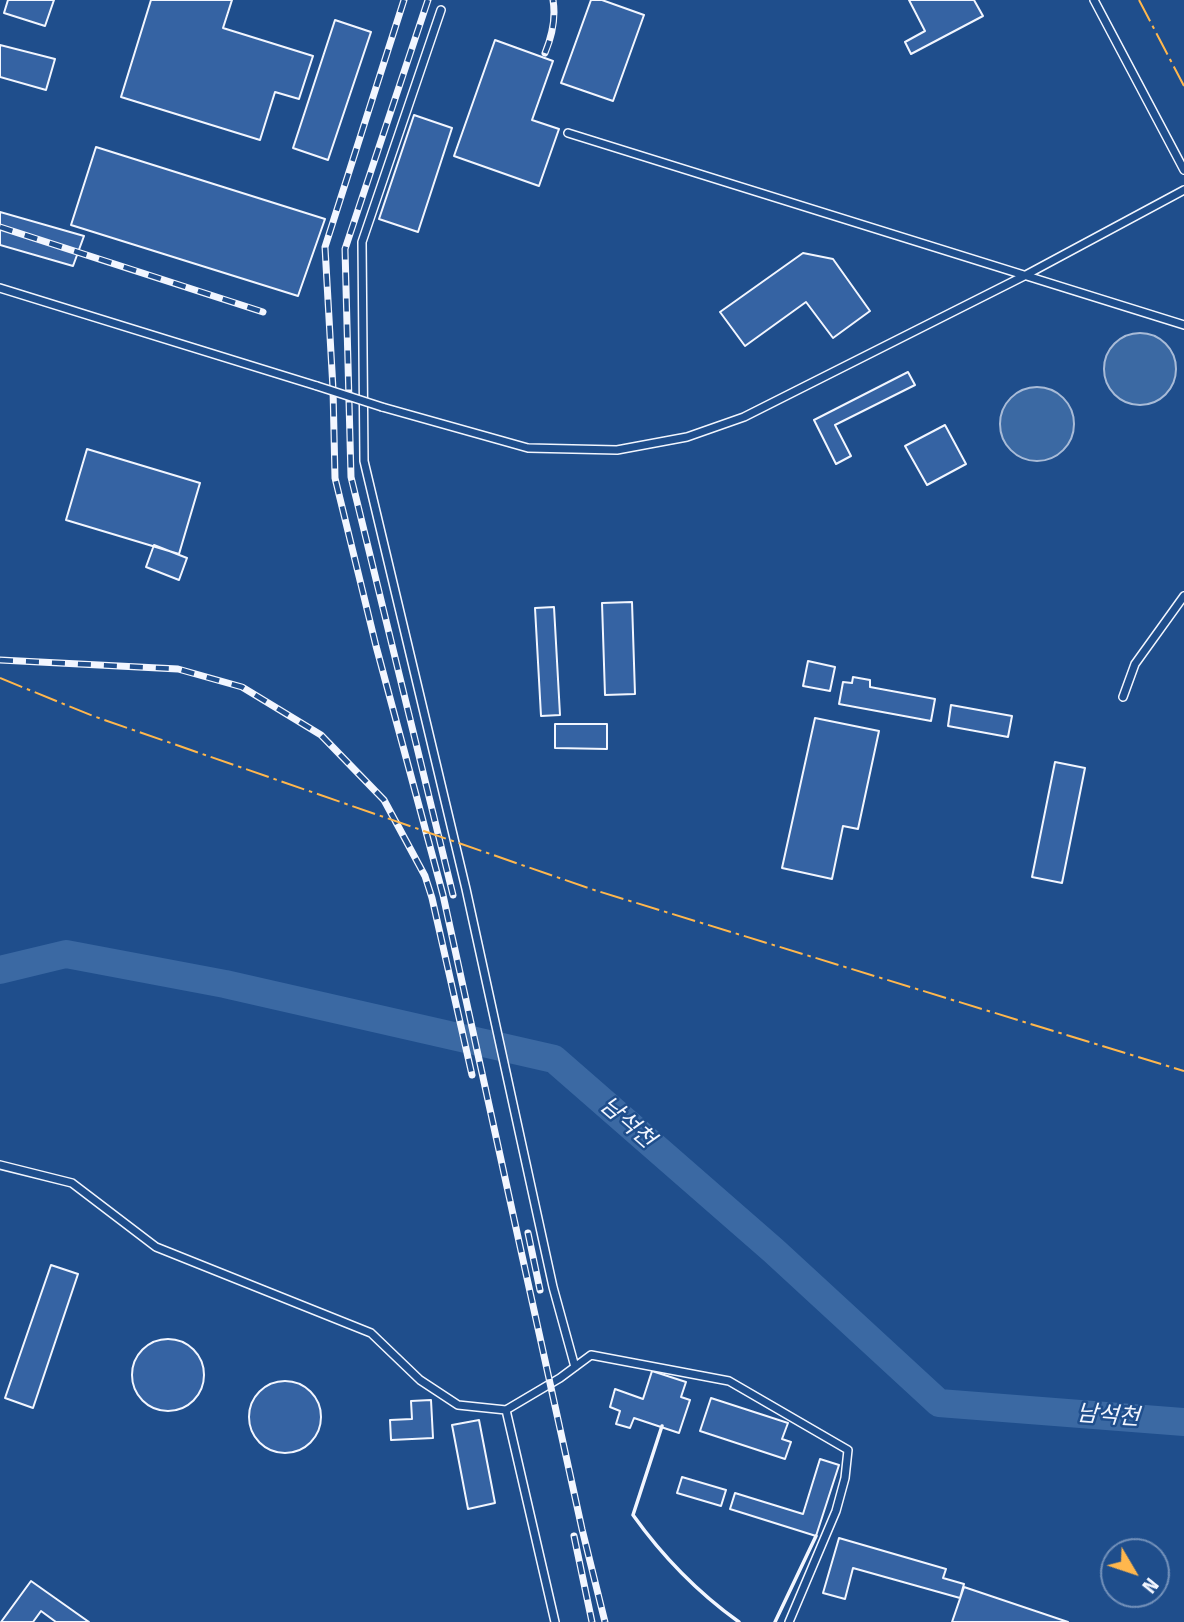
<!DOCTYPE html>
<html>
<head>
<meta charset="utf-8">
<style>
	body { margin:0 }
	#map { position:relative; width:1184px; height:1622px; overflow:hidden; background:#1f4e8c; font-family:"Fira Sans",sans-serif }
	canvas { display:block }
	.north { position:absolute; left:1100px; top:1538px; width:70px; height:70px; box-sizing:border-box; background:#1f4e8c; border:2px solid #7391ba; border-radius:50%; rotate:129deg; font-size:19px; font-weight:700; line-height:28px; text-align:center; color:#f2f6ff }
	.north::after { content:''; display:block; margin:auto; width:24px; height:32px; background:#ffb74d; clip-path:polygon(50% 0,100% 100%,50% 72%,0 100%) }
</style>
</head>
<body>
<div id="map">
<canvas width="1184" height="1622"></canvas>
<div class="north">N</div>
</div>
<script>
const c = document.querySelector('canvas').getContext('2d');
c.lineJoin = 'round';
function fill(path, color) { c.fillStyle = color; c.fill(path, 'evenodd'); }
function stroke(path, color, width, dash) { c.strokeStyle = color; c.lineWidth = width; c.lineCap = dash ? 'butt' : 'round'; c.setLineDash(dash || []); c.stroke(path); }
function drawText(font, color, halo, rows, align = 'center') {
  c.font = font + ' "Fira Sans","Noto Sans KR",sans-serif'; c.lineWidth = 5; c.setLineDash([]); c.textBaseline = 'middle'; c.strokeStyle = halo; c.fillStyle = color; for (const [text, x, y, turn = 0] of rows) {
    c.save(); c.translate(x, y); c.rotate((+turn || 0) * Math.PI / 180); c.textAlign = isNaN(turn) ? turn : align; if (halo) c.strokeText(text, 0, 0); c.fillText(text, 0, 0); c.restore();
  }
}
const water = new Path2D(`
	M1104 369a36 36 0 1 1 72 0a36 36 0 1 1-72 0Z
	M1000 424a37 37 0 1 1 74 0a37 37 0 1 1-74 0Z`);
fill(water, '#3b69a3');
stroke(water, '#a8bbd7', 2);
stroke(new Path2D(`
	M0 970 66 954 225 984 554 1059 774 1251 939 1403 1184 1422`), '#3b69a3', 28);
const building = new Path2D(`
	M8 0H54L45 26 4 13Z
	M151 0H232L223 28 313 56 299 99 275 92 260 140 121 97Z
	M591 0H602L644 15 613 101 561 83Z
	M909 0H974L983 16 911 54 905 42 925 31Z
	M335 20 371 32 328 160 293 148Z
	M495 40 553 61 532 120 559 129 539 186 454 156Z
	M0 45 55 59 46 90 0 77Z
	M414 115 452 128 418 232 379 219Z
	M96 147 325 219 298 296 71 225Z
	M0 212 84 236 73 266 0 245Z
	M803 253 833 259 870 311 833 338 806 302 745 346 720 312Z
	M908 372 915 385 835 425 851 456 836 464 814 420Z
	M945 425 966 464 927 485 905 446Z
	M87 449 200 483 179 554 66 520Z
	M154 545 187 558 179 580 146 567Z
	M632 602 635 694 605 695 602 603Z
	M554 607 560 715 541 716 535 608Z
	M808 661 835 667 830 691 803 686Z
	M853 677 870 680V687L935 699 931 721 839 704 843 682 852 683Z
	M951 705 1012 716 1008 737 948 726Z
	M815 718 879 731 858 829 843 826 832 879 782 868Z
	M555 724H607V749L555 748Z
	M1055 762 1085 768 1062 883 1032 877Z
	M51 1265 78 1274 33 1408 5 1398Z
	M132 1375a36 36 0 1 1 72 0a36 36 0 1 1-72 0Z
	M652 1371 686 1382 681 1397 690 1400 679 1433 634 1418 630 1428 616 1424 620 1411 610 1407 615 1389 643 1399Z
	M249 1417a36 36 0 1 1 72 0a36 36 0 1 1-72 0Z
	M711 1398 788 1423 782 1439 791 1442 785 1459 700 1431Z
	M431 1400 433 1438 391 1440 390 1420 412 1419 411 1401Z
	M479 1420 495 1503 468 1509 452 1425Z
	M820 1459 839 1465 816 1536 730 1509 735 1493 803 1514Z
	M682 1477 726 1490 721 1506 677 1493Z
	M839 1538 946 1569 943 1578 964 1584 960 1598 853 1568 845 1599 823 1593Z
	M31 1581 89 1622H56L41 1611 33 1622H1Z
	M964 1587 1068 1622H952Z`);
fill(building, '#3563a3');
stroke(building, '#f2f6ff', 2);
const lane = new Path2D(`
	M1094 0 1184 170
	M441 10 362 242 364 461 466 889 553 1287 575 1367
	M568 133 1184 325
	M0 288 317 386
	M382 407 528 448 617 450 687 437 744 417 1024 276 1184 190
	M1123 697 1135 664 1184 596
	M0 1165 72 1183 156 1247 371 1333 420 1380 458 1405 506 1410 560 1378 591 1355 729 1381 848 1450 845 1478 836 1511 789 1622
	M506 1410 555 1622`);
stroke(lane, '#f2f6ff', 10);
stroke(lane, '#1f4e8c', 7);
const rail = new Path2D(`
	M404 0 325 247 333 389 335 478 376 646 443 895 582 1529 605 1622
	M428 0 345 249 351 477 453 895
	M545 53C552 36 556 18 553 0
	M0 227 263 312
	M0 660 178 669 242 687 321 735 384 800 425 876 432 898 472 1075
	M528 1233 540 1290
	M574 1536 592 1622`);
stroke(rail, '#f2f6ff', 7);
stroke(rail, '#1f4e8c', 4.5, [13]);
const laneBridge = new Path2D(`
	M317 386 382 407`);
stroke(laneBridge, '#f2f6ff', 10, []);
stroke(laneBridge, '#1f4e8c', 7);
stroke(new Path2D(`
	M662 1426 633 1515C663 1557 697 1592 739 1622
	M775 1622 816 1536`), '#f2f6ff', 3.5);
stroke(new Path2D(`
	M1139 0 1184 86
	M0 678 93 716 591 889 1184 1071`), '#ffb74d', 2, [24, 5, 3.5, 5]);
drawText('italic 23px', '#f2f6ff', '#1f4e8c', [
	["남석천",627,1123,41],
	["남석천",1108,1416,4]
]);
</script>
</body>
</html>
